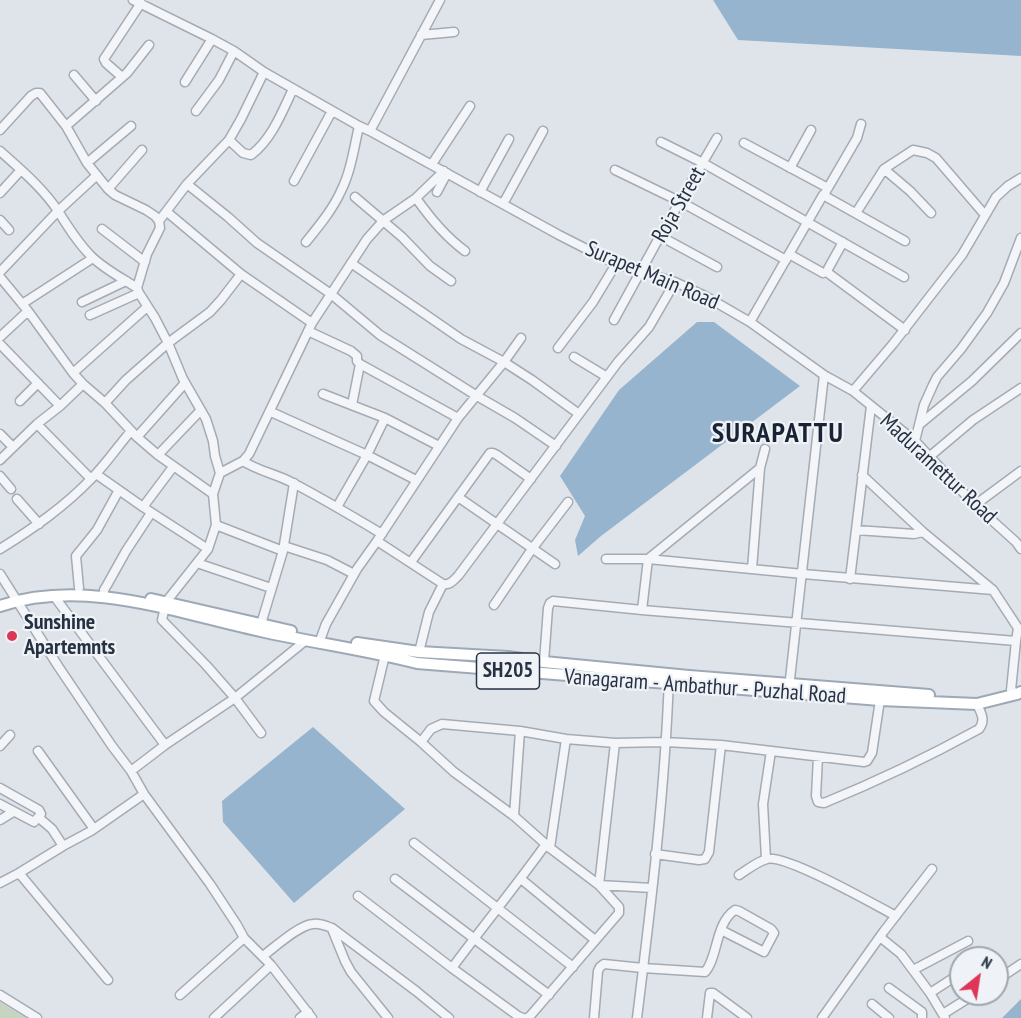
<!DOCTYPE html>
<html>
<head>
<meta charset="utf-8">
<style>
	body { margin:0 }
	#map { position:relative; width:1021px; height:1018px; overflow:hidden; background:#dfe4ea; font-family:"PT Sans Narrow",sans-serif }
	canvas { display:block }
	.north { position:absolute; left:949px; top:946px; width:60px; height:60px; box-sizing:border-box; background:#eff3f7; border:2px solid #9fa6af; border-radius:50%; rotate:30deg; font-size:16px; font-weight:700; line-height:24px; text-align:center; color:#263243 }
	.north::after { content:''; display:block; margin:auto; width:21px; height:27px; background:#dd3656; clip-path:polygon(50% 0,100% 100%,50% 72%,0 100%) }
</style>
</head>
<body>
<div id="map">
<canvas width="1021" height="1018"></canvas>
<div class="north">N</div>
</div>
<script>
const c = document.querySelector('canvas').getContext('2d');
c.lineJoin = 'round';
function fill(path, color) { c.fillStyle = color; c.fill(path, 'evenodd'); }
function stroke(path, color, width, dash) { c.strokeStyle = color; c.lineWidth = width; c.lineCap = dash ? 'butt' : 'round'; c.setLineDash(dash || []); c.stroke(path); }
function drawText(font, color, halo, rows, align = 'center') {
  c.font = font + ' "PT Sans Narrow",sans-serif'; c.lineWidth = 4.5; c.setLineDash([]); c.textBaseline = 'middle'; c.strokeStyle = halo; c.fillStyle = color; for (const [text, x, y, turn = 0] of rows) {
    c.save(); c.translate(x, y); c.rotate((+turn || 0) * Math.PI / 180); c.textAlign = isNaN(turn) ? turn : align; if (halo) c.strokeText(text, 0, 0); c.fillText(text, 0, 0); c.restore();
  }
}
fill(new Path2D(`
	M0 1002 26 1018H0Z`), '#c6d5c0');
fill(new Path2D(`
	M713 0H1021V56L738 40Z
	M697 322H714L800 386 601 536 578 556 575 540 585 516 560 476 619 390Z
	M313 727 405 809 294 903 223 822 222 801Z
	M1021 999V1018H1002Z`), '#96b4ce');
const minor = new Path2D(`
	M133 0 212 39 234 51 264 72 359 126 370 131 440 0
	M421 35 454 32
	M74 75 96 101
	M122 77 106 63 104 59 141 3
	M185 82 212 39
	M196 111 219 80 234 51
	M66 126 127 73 149 45
	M0 130 31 96 36 93H40L66 126 87 163 108 189 115 195 146 210 155 216 159 221 160 228 147 254 137 288 139 293 155 318 168 343 183 379 206 419 213 441 215 456 220 473 213 494 216 525 208 549 166 602 162 620 206 665 235 698 261 733
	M370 131 559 235 616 264 675 282 705 296 750 322 824 375 853 391 915 441 975 505 1016 542 1021 549
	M229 140 243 153 251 155C272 139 282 112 293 89
	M661 142 703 163 904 277
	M744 143 828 188
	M0 151C20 169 43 188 58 211 68 227 78 243 91 256 104 269 122 278 137 288
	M87 163 131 126
	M432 164 470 106
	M790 168 811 130
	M884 169 910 191 931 213
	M615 170 681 202 786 260
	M294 181 332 111
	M187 184 228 217 257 243 331 294 380 335 477 396 515 418 556 446
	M108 189 142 150
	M437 192 447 173
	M480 192 509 139
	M0 193 21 170
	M825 193 857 138 861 124
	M355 197 402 237 430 266 451 281
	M416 198C430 218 446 237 465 251
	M503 204 543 131
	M167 212 241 274 312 323
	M856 213 884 169 913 150 927 153 936 158 985 215
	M0 220 9 230
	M159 221 187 184 229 140 241 119 264 72
	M102 229 145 262
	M660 236 717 267
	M306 242C319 226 333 209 341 191 351 171 354 148 359 126
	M843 242 828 269V273L905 330
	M789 254 823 273
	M351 263 461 339 504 362 532 380 579 414
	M0 272 58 211 96 176
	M0 277 28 311 73 373 83 384 105 403 137 437 158 455 213 494
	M82 302 126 281
	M22 304 93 258
	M90 315 139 293
	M614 320 660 236 717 138
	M750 322 823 195 905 241
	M308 331 351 351 357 356V361L360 364 352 405
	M0 337 28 311
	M0 344 60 406
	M558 348 593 302 616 264
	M574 357 607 377
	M360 364 458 418
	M73 373 147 307
	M853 391 893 344 962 255 996 197 1008 186 1021 178
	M323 394 385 418 439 446
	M20 401 38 383
	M105 403 126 380 168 343 210 312 221 300 241 274
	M271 412 367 455 416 480
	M37 424 91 479
	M920 424 972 381 1021 333
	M0 434 13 447
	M137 437 185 383
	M915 441 924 405 933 385 937 377 961 349 987 313 1004 283 1021 238
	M158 455 200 411
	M929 457 973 420 1021 388
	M0 460 37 424 60 406 83 384
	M243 461C258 471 276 474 291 482 322 498 352 516 382 534
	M220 473 243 461 249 454 312 323 367 239 384 220 416 198 444 171
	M96 474 143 507 208 549
	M862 475 923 532
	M0 476 11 489
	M458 497 555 564
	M17 499 39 524
	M975 505 1021 471
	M143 507 173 467
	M337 507 367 455 385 418
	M216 525 283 551
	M856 530 871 406
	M377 541 443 584C450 585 453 581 458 576L618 362 649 327 675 282
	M284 546 327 560 354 574
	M0 549C34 528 64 507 92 478 106 464 118 446 131 431
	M606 559H648L803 574 993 590 923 532 914 534 856 530 850 579
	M411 562 490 453H493L497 455 531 479
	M197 563 271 588
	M752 569 760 468 765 449
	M0 574 58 666 112 746 131 771 144 794 210 884 237 925 244 938 271 965 312 1018
	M79 588 76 556 97 530 119 490
	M54 596 165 745
	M104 597V590L107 585 126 551 151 513
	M494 605 532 549 568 502
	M642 610 648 559 760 468
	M261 624 283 551 294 483
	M1016 641 1011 690 1017 694
	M319 643 326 624 357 569 377 541 458 418 504 362 521 338
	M419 652 429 612 443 584
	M385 655 374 701 384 712 421 742 454 772 514 816 550 848 599 885 652 888
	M544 662 548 608 550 603 553 601 642 610 1016 641 1018 628 993 590
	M789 688 824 375
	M520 731 566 739 615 743
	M421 742 431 729 442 724 520 731 514 816
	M0 746 10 735
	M38 751 94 829
	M818 757 816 796 818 802 824 803C878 781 928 757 979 729 986 720 981 713 977 704
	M131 771 165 745 235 698 305 641
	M0 788 39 810 41 814 34 822 0 804
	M38 817 52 829 63 846
	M0 820 13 812
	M414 843 573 967
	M550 848 566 739
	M655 854 699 860 705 859 709 852 721 745
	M766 859 763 804 771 751
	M19 873 108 980
	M739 875C747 870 758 861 767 859 786 854 875 905 896 916
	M395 879 549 995
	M521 879 595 940
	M0 883 19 873 63 846 91 831 144 794
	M358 896 452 968 518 1016 523 1018
	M332 929 345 961 351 972 388 1018
	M880 937 901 954 930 993 945 1018
	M263 956C275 947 299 925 313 924 320 923 326 926 332 928L416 991 449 1018
	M452 968C483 926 516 886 546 844
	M913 970 968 941
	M997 980 1021 964
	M889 988 922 1012V1018
	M930 993 961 973
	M0 995 37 1018
	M180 995 244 938
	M872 1004 889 1018
	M943 1014 975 994
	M214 1018 271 965
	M300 1018 308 1012
	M527 1018 530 1016 619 913V907L599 885 615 743 665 742 721 745 864 762 867 761 872 753 880 700
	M594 1018 598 971 600 967 604 964 643 968 705 972C718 958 715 923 735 910L739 911 771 929 774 933 764 952 721 930
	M637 1018C651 905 665 791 669 677
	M707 1018 710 993H713L747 1018
	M822 1018 884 931 932 869`);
const major = new Path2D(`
	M151 599 291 631
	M0 606C87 577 179 614 265 632 315 643 367 650 417 663L880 700 977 704 1017 694 1021 692
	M357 643 419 652 508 657 544 662 689 676 929 695`);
stroke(minor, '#a4abb5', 11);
stroke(major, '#9da9b7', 14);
stroke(minor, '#f3f5f8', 8);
stroke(major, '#fff', 10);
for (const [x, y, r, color] of [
	[12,636,6,"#dd3656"]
]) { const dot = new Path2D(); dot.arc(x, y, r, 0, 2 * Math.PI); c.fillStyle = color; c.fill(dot); stroke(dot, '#eff3f7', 2); }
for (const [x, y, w] of [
	[508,671,63]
]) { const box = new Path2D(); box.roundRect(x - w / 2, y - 18, w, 36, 4.5); c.fillStyle = '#eff3f7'; c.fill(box); stroke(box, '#263243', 1.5); }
drawText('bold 21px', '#263243', null, [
	["SH205",508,671]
]);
drawText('22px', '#263243', '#eff3f7', [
	["Roja Street",679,205,-60],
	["Surapet Main Road",652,276,23],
	["Maduramettur Road",938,469,43],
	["Vanagaram - Ambathur - Puzhal Road",705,687,4]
]);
drawText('bold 22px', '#263243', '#eff3f7', [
	["Sunshine",24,623],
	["Apartemnts",24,648]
], 'left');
c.letterSpacing = '1.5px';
drawText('bold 28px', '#192334', '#eff3f7', [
	["SURAPATTU",778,434]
]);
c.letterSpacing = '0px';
</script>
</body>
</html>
